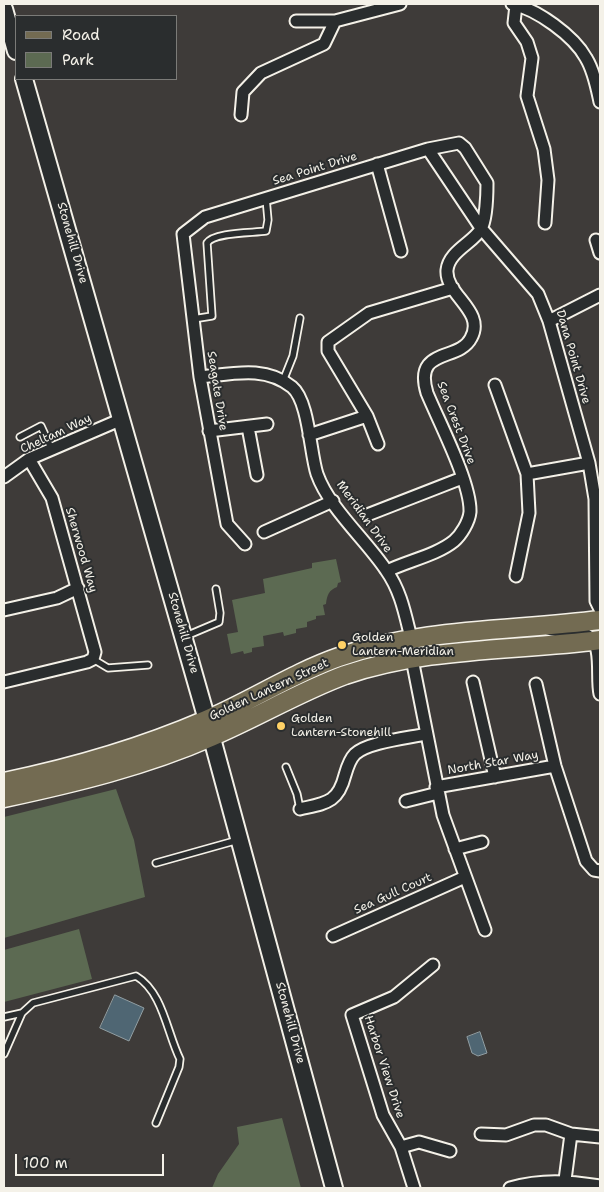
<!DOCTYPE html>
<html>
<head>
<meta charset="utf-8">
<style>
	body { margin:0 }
	#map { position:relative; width:604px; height:1192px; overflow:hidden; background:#3e3b39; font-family:"Shantell Sans",sans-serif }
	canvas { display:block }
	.frame { position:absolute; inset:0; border:5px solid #f4f1e8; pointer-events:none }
	.legend { position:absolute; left:15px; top:15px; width:162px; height:65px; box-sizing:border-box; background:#2a2d2e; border:1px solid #7b7b78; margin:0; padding:6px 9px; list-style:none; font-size:15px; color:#f4f1e8 }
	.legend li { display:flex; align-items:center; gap:10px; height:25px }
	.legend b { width:25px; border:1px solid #7b7b78 }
	.scale { position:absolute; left:15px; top:1154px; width:149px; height:22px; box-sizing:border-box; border:2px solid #f4f1e8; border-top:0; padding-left:6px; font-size:15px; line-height:18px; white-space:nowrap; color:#f4f1e8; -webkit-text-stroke:4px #2a2d2e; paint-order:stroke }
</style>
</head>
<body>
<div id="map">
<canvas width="604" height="1192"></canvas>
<div class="frame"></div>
<ul class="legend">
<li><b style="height:6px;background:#736b52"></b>Road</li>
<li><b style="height:14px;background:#5c6a52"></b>Park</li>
</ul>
<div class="scale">100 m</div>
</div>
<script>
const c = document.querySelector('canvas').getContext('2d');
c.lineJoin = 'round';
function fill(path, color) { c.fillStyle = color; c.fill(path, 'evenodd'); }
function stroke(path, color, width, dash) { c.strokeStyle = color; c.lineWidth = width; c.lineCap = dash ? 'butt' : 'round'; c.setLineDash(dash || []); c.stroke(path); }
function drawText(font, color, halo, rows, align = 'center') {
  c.font = font + ' "Shantell Sans",sans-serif'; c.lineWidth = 4; c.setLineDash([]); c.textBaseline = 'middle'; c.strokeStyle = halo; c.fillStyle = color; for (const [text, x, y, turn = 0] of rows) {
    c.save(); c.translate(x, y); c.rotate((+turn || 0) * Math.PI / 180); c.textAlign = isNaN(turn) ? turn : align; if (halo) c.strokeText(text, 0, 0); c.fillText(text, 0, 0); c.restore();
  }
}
fill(new Path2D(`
	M336 559 341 582 338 583 337 587C329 590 327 595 326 604L323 605 325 615 316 616V619L307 622V627L296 629V633L284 636 283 632 263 636 264 646 252 648V652L244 654 243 651 231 654 227 634 238 632 232 600 265 593 263 579 312 568V563Z
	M116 789 134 840 145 897 4 938V817Z
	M79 929 92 979 4 1002V950Z
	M282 1118 301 1188H212L218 1174 239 1144 237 1127Z`), '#5c6a52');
const water = new Path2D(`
	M115 995 144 1008 129 1041 100 1028Z
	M480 1032 487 1053 478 1056 472 1053 467 1037Z`);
fill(water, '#4f6673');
stroke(water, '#919ea2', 1);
const service = new Path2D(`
	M193 319 212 316 207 243C214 232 253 233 266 231L268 220 266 198
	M283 381 293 356 300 318
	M20 437 41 426 52 450
	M186 636 219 622 220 613 216 589
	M93 659 108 668 148 665
	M286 767 297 794 300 809
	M156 863 238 840
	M4 1017 22 1013
	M4 1054 22 1013 33 1003 136 976C163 992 167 1033 180 1059L179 1067 156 1123`);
const minor = new Path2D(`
	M512 4C537 9 574 36 586 58 594 71 597 88 600 102
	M516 5 514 23 527 42 532 58 527 96 544 149 548 180 545 223
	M296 21H335L400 4
	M241 115 243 92 261 73 324 44 335 21
	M428 149 481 228 538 294 549 321 589 463 595 499 596 601 600 609
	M377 164 401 251
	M596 240 600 253
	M549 321 600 295
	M200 377C232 374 265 365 292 387 309 401 310 453 317 474 329 508 366 540 386 570 401 591 405 614 411 638
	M495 385 527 474 529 513 516 576
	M248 427 257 475
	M209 431 267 424
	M309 435 367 416
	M378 444 367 416 328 351V342L369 313 453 288
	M527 474 589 463
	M4 477 29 459 122 419
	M367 515 462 478
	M264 532 333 501
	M245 544 227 524 200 377 183 234 205 217 428 149 459 143 465 148 487 183C487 194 486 220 481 229 473 243 449 251 447 270 445 295 486 311 471 338 459 362 413 347 427 393 439 422 471 483 470 512 469 522 461 535 454 541 437 555 407 561 387 571
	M4 610 57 598 78 588
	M548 629C558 632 582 633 587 635 604 644 596 677 600 694
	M412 659 443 815 485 930
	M4 682 87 662 93 659 95 652 52 498 29 459
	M473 682 495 777
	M536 684 555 766 586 861 594 870 600 871
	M436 787 555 766
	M406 801 438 793
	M300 809C326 803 338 803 345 775 347 768 350 759 355 754 368 742 408 738 426 734
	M455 849 482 842
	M333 936 465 877
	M481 1134 506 1135 534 1125H546L571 1134 600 1137
	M401 1147 419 1142 450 1151
	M565 1180 571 1134
	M414 1188 401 1147 383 1115 352 1015 394 997 433 965
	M510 1188C542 1179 568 1181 600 1186`);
const secondary = new Path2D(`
	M4 9 16 51
	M24 79 207 720 334 1188`);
const primary = new Path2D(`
	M4 782C72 768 141 748 206 720 251 701 293 673 339 657 423 628 513 631 600 620
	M4 798C74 783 145 766 211 737 256 718 299 692 345 675 427 647 515 651 600 640`);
stroke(service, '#f4f1e8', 9);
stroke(minor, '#f4f1e8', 15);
stroke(secondary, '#f4f1e8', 20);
stroke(primary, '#f4f1e8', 21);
stroke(service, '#2a2d2e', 5.5);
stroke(minor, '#2a2d2e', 11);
stroke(secondary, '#2a2d2e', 16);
stroke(primary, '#736b52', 18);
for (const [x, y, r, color] of [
	[342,645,5,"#ffd166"],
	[281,726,5,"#ffd166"]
]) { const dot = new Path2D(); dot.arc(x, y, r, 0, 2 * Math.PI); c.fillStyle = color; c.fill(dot); stroke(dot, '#2a2d2e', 2); }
drawText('12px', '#f4f1e8', '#2a2d2e', [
	["Sea Point Drive",315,169,-17],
	["Stonehill Drive",72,243,74],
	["Dana Point Drive",573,357,74],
	["Seagate Drive",217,391,81],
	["Sea Crest Drive",456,423,69],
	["Cheltam Way",56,434,-25],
	["Meridian Drive",364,517,54],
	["Sherwood Way",81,550,74],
	["Stonehill Drive",183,633,74],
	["Golden Lantern Street",269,690,-25],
	["North Star Way",493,763,-10],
	["Sea Gull Court",393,894,-24],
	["Stonehill Drive",290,1023,75],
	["Harbor View Drive",384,1067,72]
]);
drawText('12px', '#f4f1e8', '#2a2d2e', [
	["Golden",352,638],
	["Lantern-Meridian",352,652],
	["Golden",291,719],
	["Lantern-Stonehill",291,733]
], 'left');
</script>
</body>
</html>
